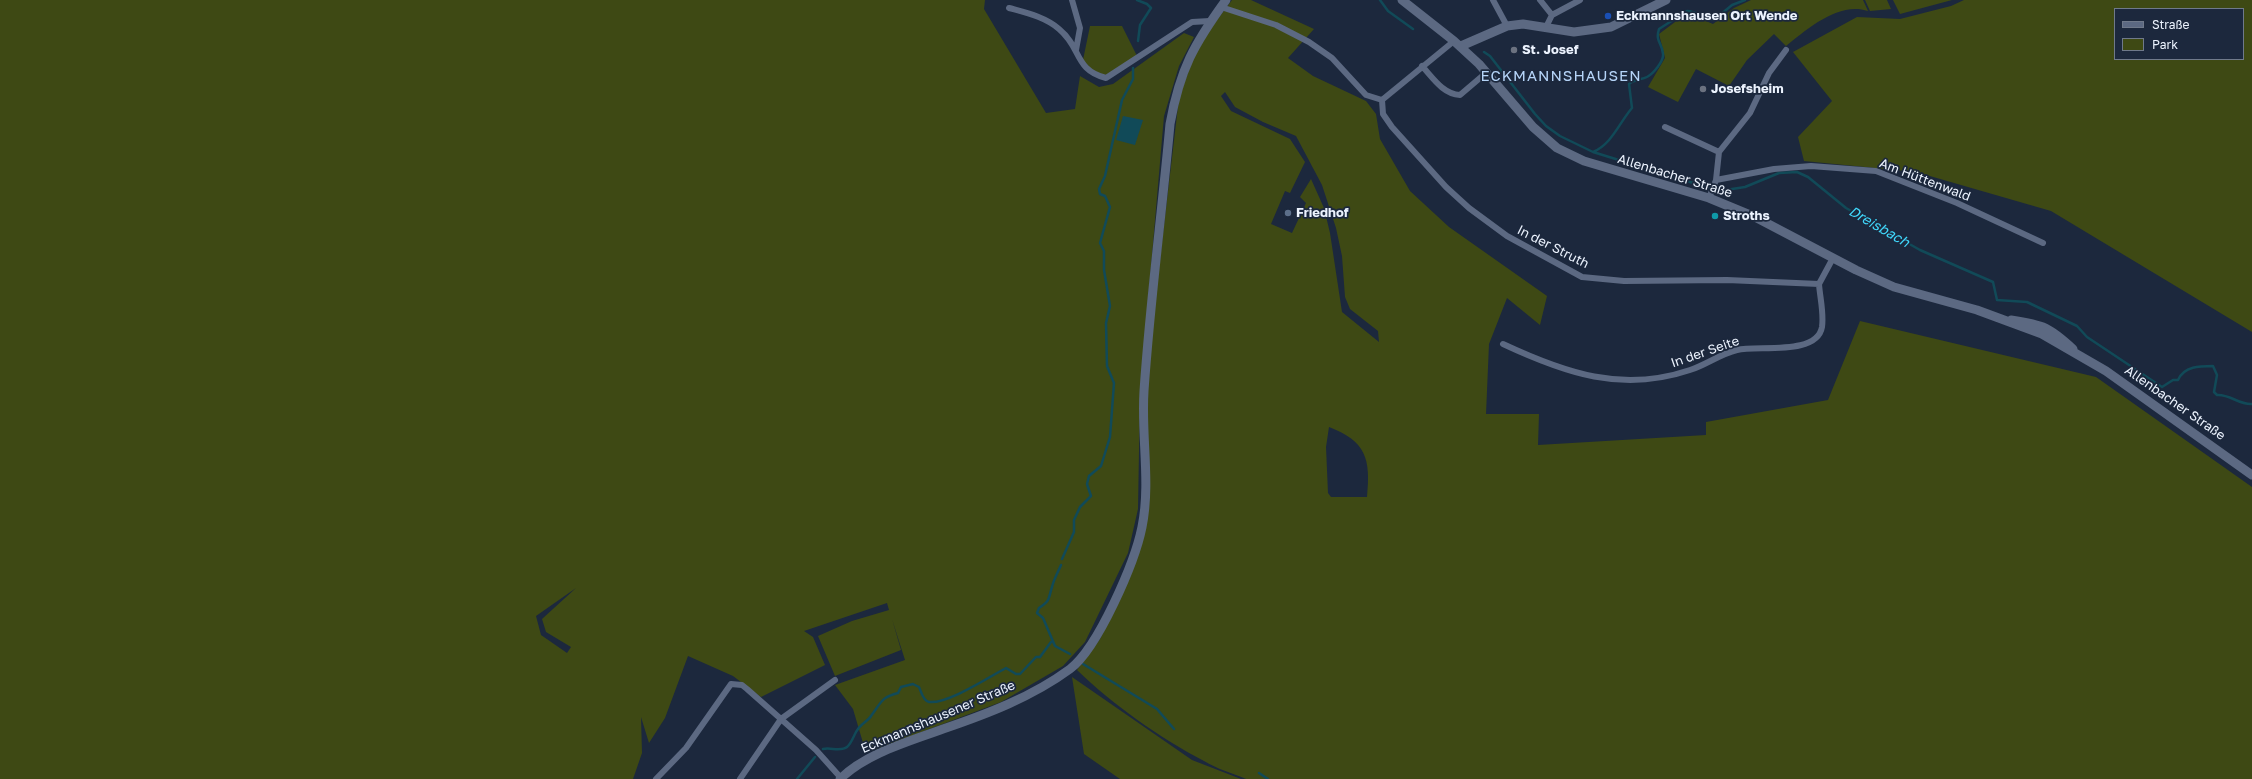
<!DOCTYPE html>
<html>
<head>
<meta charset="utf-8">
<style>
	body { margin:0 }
	#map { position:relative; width:2252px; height:779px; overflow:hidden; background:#1c283d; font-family:"Golos Text",sans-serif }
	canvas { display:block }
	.legend { position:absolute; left:2114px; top:8px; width:130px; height:52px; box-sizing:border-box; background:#1c283d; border:1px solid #6f798a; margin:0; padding:5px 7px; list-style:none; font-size:12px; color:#ecf3fe }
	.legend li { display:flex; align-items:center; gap:8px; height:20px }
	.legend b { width:20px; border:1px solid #6f798a }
</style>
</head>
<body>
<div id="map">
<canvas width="2252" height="779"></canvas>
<ul class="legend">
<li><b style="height:5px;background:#5c6982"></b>Straße</li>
<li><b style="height:11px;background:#3e4914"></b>Park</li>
</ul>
</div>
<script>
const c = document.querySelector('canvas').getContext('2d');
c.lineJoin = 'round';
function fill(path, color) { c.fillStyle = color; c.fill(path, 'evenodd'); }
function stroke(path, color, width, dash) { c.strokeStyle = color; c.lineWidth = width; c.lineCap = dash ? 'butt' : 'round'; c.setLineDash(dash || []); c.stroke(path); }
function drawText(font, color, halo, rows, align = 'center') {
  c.font = font + ' "Golos Text",sans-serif'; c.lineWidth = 3.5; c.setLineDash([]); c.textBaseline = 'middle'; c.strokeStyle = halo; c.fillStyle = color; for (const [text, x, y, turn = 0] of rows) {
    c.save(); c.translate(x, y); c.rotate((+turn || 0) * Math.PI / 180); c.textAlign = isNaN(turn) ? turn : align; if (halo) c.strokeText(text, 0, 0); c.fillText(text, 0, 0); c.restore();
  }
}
fill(new Path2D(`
	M0 0H985L984 9 1046 113 1075 109 1080 76 1099 87 1113 84 1184 33 1194 37 1179 66 1164 116 1140 394 1138 509 1128 553 1085 642 1063 666 1001 702 866 753 853 709 835 685 905 660 892 619 901 650 835 676 818 636 852 621 889 610 887 603 804 631 813 637 825 665 761 697 733 676 688 656 665 718 649 743 641 717 642 753 633 779H0ZM576 588 542 619 546 632 571 647 567 653 541 635 536 616Z
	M1232 0H1251L1314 29 1288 58 1313 76 1366 101 1376 114 1380 139 1410 191 1449 227 1547 296 1540 325 1507 298 1489 344 1486 414H1539L1538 445 1706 435V422L1828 400 1860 321 2096 377 2252 487V779H1246C1232 773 1217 769 1204 761 1160 738 1113 705 1077 670L1100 639 1131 573 1144 528 1147 392 1155 302 1179 98 1192 61 1208 32ZM1225 92 1235 107 1263 122 1296 136 1322 185 1336 228 1342 256 1345 297 1350 309 1378 331 1379 342 1342 312 1330 233 1324 208 1311 179 1300 197 1306 203 1292 233 1271 224 1285 191 1290 193 1305 162 1290 139 1231 111 1221 96ZM1329 427C1366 441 1371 459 1367 497H1331L1328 493 1326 447Z
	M1751 0H1863L1868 11C1839 1 1807 29 1786 46L1774 34 1747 60 1729 86 1696 69 1678 102 1648 87 1665 58 1659 34 1687 13 1713 24 1734 8Z
	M1865 0H1887L1891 9 1870 11Z
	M1893 0H1952L1900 14Z
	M1964 0H2252V332L2051 211 1916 172 1804 161 1798 137 1832 101 1793 52 1857 17 1900 19 1951 6ZM2115 9H2243V59H2115Z
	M1090 26H1122L1137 56 1106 75 1095 73 1083 60Z
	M1072 677 1192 760 1241 779H1120L1084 754Z`), '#3e4914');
fill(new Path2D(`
	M1123 116 1143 120 1135 145 1116 140Z`), '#114a58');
stroke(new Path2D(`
	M1137 0 1147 4 1151 8 1140 25 1138 41
	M1380 0 1388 11 1413 29
	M1484 52 1490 56 1535 114 1546 126 1560 136 1593 152 1719 191 1745 187 1779 173 1797 172 1808 177 1846 208 1920 250 1993 282 1997 300 2027 302 2077 326 2087 337 2162 387 2173 380H2178C2184 366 2200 366 2213 366L2217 375 2214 392 2217 395C2230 394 2239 405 2252 404
	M1593 152C1612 144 1619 123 1632 108L1629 84C1635 79 1641 80 1647 77 1653 74 1664 61 1663 54 1662 42 1655 42 1659 29L1687 11C1697 11 1704 19 1714 20L1732 5 1745 0
	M1062 559 1074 532V520L1080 507 1091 496 1087 484 1089 476 1101 466 1110 437 1114 383 1107 366 1106 323 1110 306 1104 270V251L1100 243 1110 207 1105 196 1100 194 1099 189 1105 176 1122 100 1133 79V68
	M1061 565C1058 572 1054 579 1052 587 1048 599 1051 600 1039 608L1037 613 1043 618 1055 646 1070 654
	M1083 664 1157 709 1174 729
	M823 749C830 747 841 752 847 747 852 743 854 734 858 729 861 724 868 721 871 716 881 703 881 697 898 693L901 687 913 684 919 687C921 691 923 701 929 702 948 704 989 677 1006 668L1016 674H1020L1036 657H1040L1051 642
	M1259 773 1268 779
	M797 779 815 757`), '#114a58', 2.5);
stroke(new Path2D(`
	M1072 0 1080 28 1076 50
	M1493 0 1507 26
	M1540 0 1552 15
	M1221 7 1276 25 1309 42 1332 58 1366 95 1382 100 1454 41
	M1009 8C1027 13 1045 17 1059 29 1082 48 1074 70 1106 78L1192 22 1210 21
	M1546 27 1552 15 1580 0
	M1422 66C1433 78 1443 94 1460 95L1487 72
	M1382 100 1383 114 1392 127 1446 187 1469 208 1507 236 1582 277 1624 281 1727 280 1819 284 1833 258
	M1665 127 1719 152
	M1716 180 1774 169 1811 166 1876 171 1957 203 2043 243
	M1709 198 1716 180 1719 152 1750 113 1769 73 1786 50
	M1503 344C1565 373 1622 393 1690 370 1706 365 1720 354 1737 350 1758 345 1817 356 1822 327 1824 313 1820 298 1819 284
	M656 779 686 748 731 684 742 685 747 689 816 750 841 778
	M740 779 781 719 835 680`), '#5c6982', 6);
stroke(new Path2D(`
	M1402 0 1454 41 1479 64 1533 127 1557 148 1584 161 1709 198 1755 217 1856 270 1894 287 1977 310 2042 334 2106 371 2252 475
	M1461 46 1507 26 1523 24 1574 32 1611 27 1666 0
	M2011 320C2044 325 2049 327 2073 349
	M840 779C867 753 908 742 943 729 987 714 1032 697 1070 669 1098 648 1135 562 1142 527 1151 483 1141 436 1144 391 1150 301 1162 213 1170 124 1180 69 1194 44 1226 0`), '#5c6982', 9);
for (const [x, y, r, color] of [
	[1608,16,4,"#1a4fb4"],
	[1514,50,4,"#6b7280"],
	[1703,89,4,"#6b7280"],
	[1288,213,4,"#5c6f8a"],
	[1715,216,4,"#0f9aa8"]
]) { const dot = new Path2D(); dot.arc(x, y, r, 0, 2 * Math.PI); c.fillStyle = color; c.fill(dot); stroke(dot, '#1c283d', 1.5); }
drawText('bold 13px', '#ecf3fe', '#1c283d', [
	["Eckmannshausen Ort Wende",1616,16],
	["St. Josef",1522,50],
	["Josefsheim",1711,89],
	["Friedhof",1296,213],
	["Stroths",1723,216]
], 'left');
drawText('13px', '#ecf3fe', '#1c283d', [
	["Allenbacher Straße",1675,176,17],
	["Am Hüttenwald",1925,180,21],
	["In der Struth",1553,247,27],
	["In der Seite",1705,352,-19],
	["Allenbacher Straße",2175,403,35],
	["Eckmannshausener Straße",938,717,-23]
]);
drawText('italic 14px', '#40d7fb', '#1c283d', [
	["Dreisbach",1879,227,30]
]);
c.letterSpacing = '1px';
drawText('15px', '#b5d4f8', '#1c283d', [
	["ECKMANNSHAUSEN",1561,76]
]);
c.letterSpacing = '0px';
</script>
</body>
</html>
